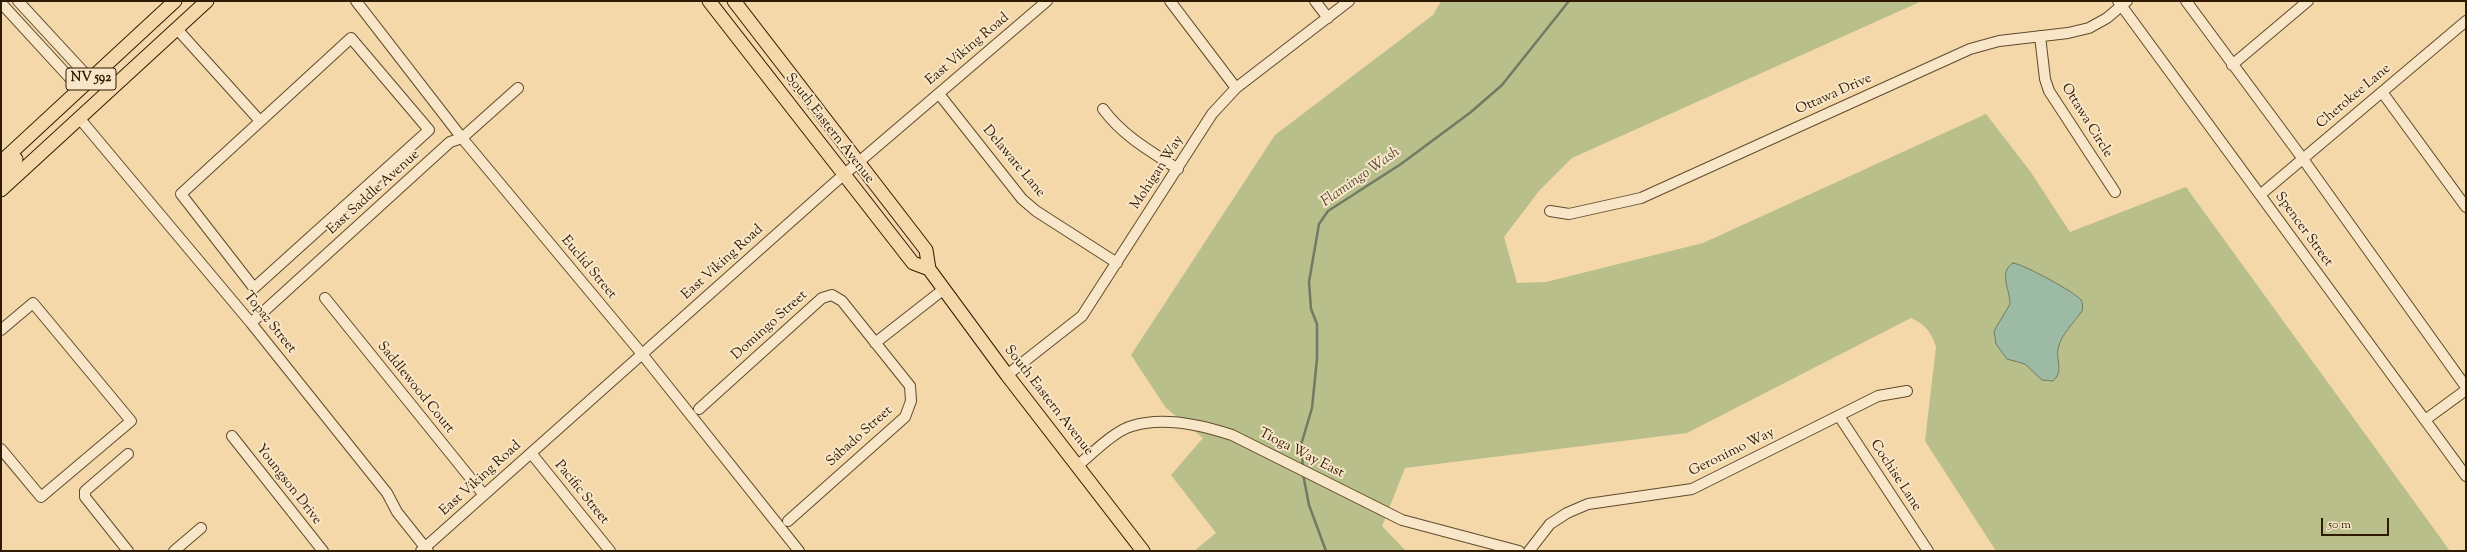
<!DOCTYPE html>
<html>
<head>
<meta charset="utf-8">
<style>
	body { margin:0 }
	#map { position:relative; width:2467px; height:552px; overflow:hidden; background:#f4d8aa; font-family:"Sorts Mill Goudy",serif }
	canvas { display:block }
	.frame { position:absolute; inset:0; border:2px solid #2f1a02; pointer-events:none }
	.scale { position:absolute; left:2321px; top:518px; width:68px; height:18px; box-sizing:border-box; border:2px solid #2f1a02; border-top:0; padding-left:5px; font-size:12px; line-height:14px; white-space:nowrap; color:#2f1a02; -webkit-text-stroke:3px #f8e6c8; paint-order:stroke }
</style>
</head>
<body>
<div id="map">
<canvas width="2467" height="552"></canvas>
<div class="frame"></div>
<div class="scale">50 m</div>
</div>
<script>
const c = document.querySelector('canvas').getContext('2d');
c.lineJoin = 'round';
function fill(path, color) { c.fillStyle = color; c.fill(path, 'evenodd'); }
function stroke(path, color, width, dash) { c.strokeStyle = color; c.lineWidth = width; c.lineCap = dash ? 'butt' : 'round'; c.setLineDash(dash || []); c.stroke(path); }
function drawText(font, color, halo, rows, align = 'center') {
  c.font = font + ' "Sorts Mill Goudy",serif'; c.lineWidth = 4; c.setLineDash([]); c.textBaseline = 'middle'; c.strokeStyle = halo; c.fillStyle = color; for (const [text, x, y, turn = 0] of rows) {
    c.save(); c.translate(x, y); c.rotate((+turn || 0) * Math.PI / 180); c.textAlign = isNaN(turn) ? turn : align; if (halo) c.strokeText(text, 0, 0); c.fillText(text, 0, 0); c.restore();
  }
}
fill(new Path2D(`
	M1441 1H1922L1572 158 1539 191 1504 237 1517 283 1546 282 1703 243 1986 114 2030 171 2070 232 2186 187 2450 551H1996L1925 441 1936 347C1932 333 1925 324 1911 318L1687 433 1405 468 1382 526 1406 551H1194L1216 533 1171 475 1203 438 1166 408 1131 355 1275 135 1433 15Z`), '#b9bf8a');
const water = new Path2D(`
	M2013 263C2021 263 2075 292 2081 300 2083 303 2083 307 2082 311 2074 323 2061 334 2058 349 2056 361 2064 371 2053 381L2042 380 2025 364 2007 359 1996 344 1994 331 2010 304C2010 289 1998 272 2013 263Z`);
fill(water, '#9dbba4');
stroke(water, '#717b63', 1);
stroke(new Path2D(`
	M1303 467 1301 445 1312 408 1317 359V324L1311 309 1309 282 1319 224 1328 211 1401 164 1471 112 1502 85 1569 1
	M1303 474 1309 505 1326 551`), '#717b63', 2.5);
const minor = new Path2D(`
	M18 1 91 80
	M356 1 462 138 642 354 799 551
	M1170 1 1236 88
	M1315 1 1328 18
	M2118 1 2466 476
	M2186 1 2303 159 2466 387
	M1 3 80 89
	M177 29 260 121
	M2040 36 2045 79 2049 91 2115 192
	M351 38 429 130 254 288 181 194Z
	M2232 65 2308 1
	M2382 92 2466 207
	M939 94 1022 199 1036 211 1117 263
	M1103 109C1123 136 1150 151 1178 169
	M80 119 251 323 387 493 397 512 428 551
	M2260 195 2466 21
	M1550 211 1569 214 1641 198 1970 49 1999 41 2068 33 2089 28 2107 18 2127 1
	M325 298 484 495
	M251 323 450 142 462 138 518 88
	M1 330 33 303 131 421 41 497 1 449
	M875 343 944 289
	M1007 375 1082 316 1212 114 1236 88 1349 1
	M699 409 822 298 832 295 842 301 910 386 911 401 905 417 788 521
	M1839 416 1928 551
	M2425 420 2466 390
	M232 436 323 551
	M531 453 610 551
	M128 454 85 491V497L128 551
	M1077 466C1092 454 1114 431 1132 426 1163 416 1202 425 1232 435L1402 520 1519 551
	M174 551 201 528
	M421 551 833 184 1047 1
	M1529 551 1550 524 1567 513 1588 504 1692 489 1878 396 1907 391`);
const major = new Path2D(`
	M709 1 913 263 929 269
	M734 1 926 250 929 269 1007 375 1143 551
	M1 162 175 1
	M1 174 16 159
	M1 190 207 1`);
stroke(minor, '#604a2c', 12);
stroke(major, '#2f1a02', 15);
stroke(minor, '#f8e6c8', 10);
stroke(major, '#f4d8aa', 13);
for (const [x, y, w] of [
	[91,79,50]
]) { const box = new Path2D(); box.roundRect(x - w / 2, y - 11, w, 22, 3); c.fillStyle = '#f8e6c8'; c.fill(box); stroke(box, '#2f1a02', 1); }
drawText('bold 13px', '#2f1a02', null, [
	["NV 592",91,79]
]);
drawText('14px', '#2f1a02', '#f8e6c8', [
	["East Viking Road",968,50,-40],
	["Ottawa Drive",1834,95,-24],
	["Cherokee Lane",2354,97,-40],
	["Ottawa Circle",2086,121,58],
	["South Eastern Avenue",829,129,52],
	["Delaware Lane",1013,162,50],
	["Mohigan Way",1158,173,-57],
	["East Saddle Avenue",374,193,-42],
	["Spencer Street",2303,230,54],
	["East Viking Road",723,263,-42],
	["Euclid Street",588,268,50],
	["Topaz Street",269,323,51],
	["Domingo Street",770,326,-42],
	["Saddlewood Court",415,388,51],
	["South Eastern Avenue",1048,401,52],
	["Sábado Street",860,437,-42],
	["Geronimo Way",1732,453,-26],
	["Tioga Way East",1301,454,27],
	["Cochise Lane",1895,476,57],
	["East Viking Road",481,479,-42],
	["Youngson Drive",288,485,52],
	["Pacific Street",581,493,51]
]);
drawText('italic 15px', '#504a33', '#f8e6c8', [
	["Flamingo Wash",1361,178,-35]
]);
</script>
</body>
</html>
